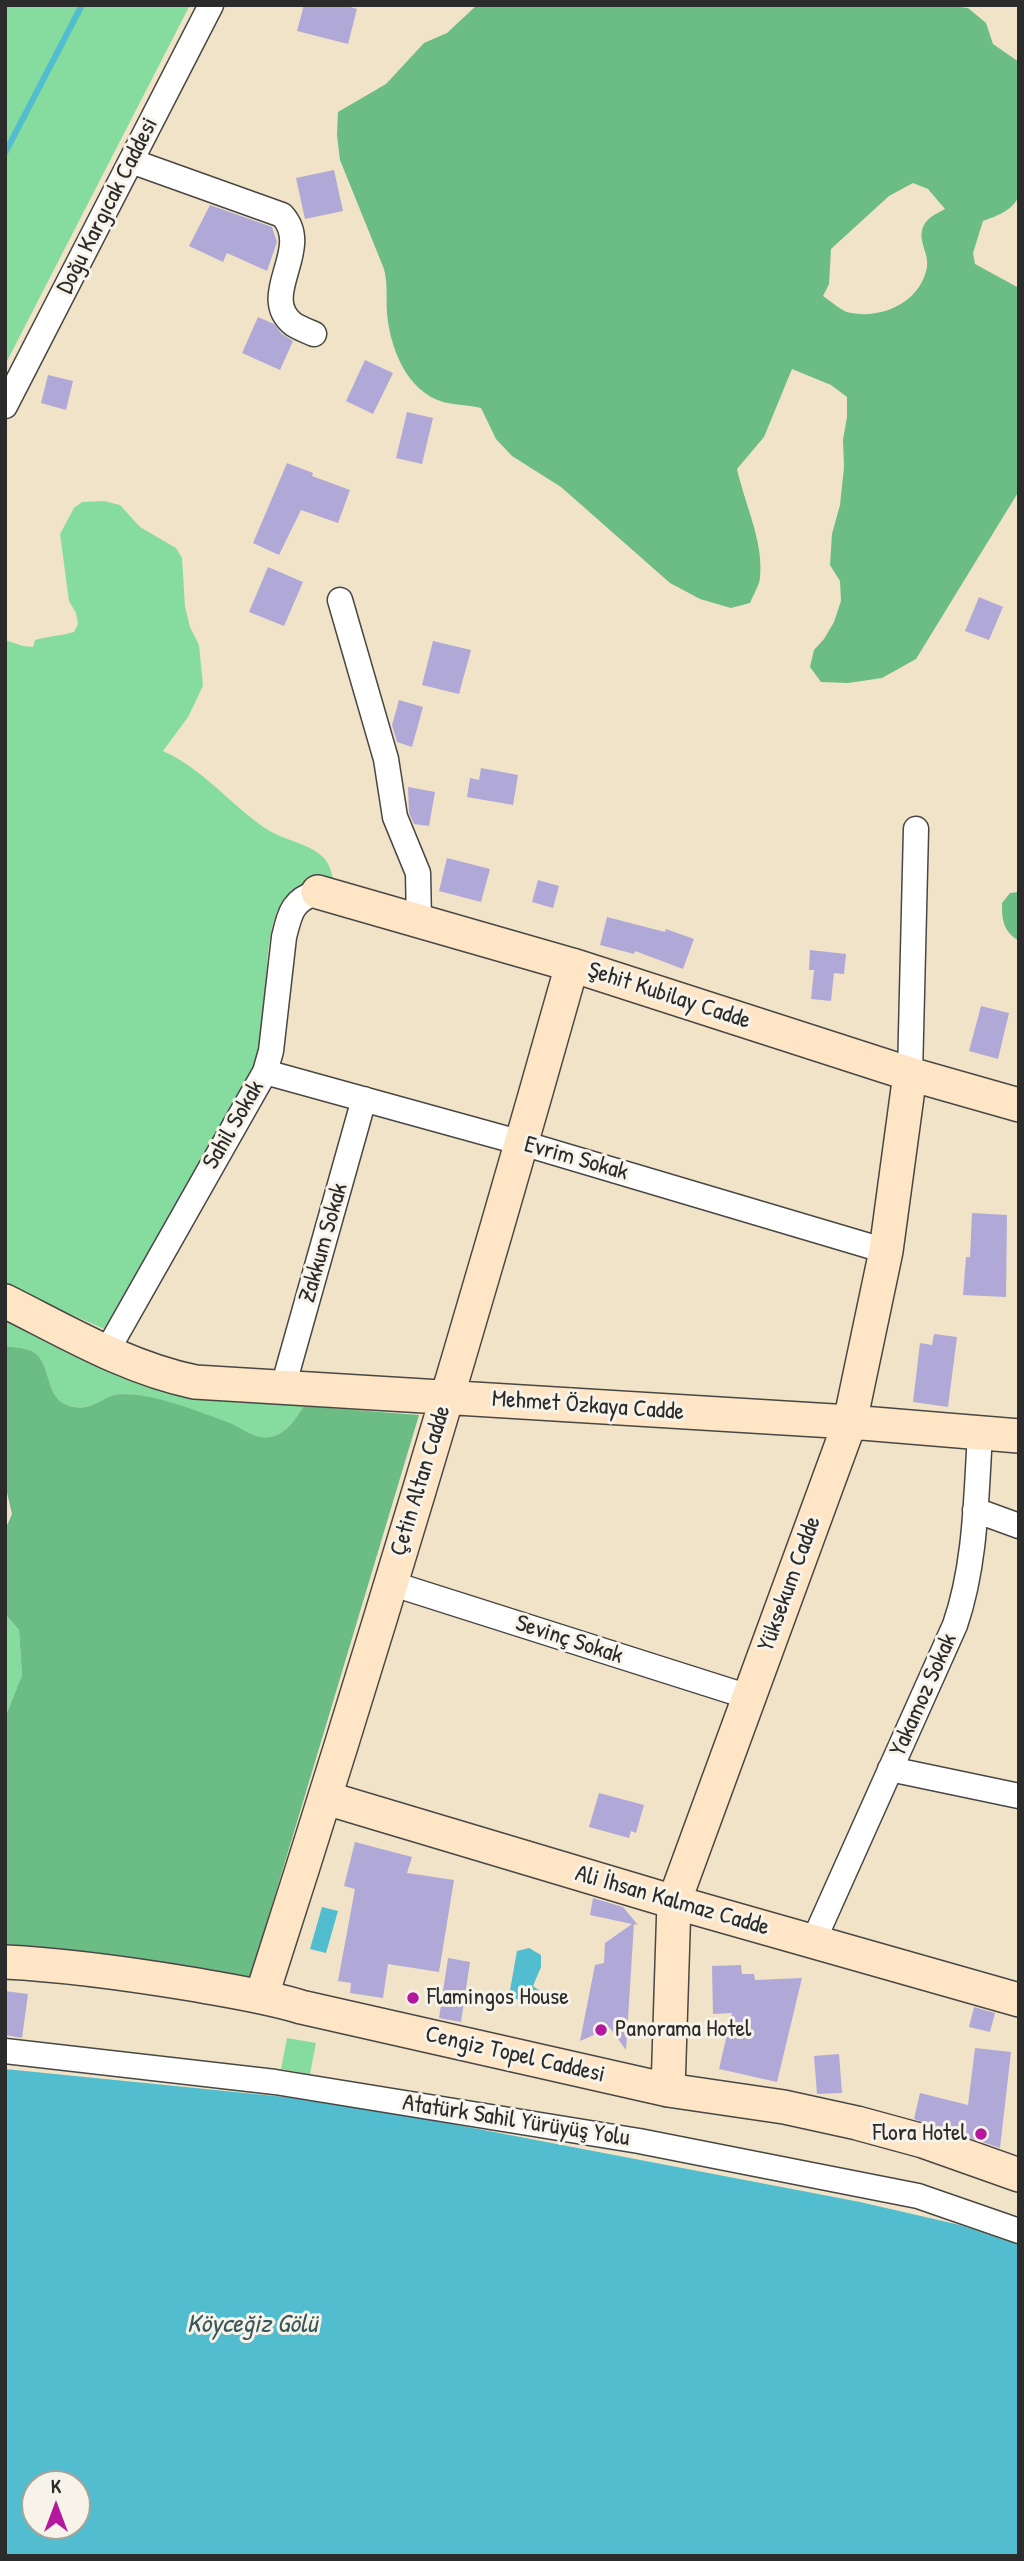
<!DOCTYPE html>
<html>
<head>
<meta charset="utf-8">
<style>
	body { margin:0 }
	#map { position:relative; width:1024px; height:2561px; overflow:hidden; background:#f1e3c8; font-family:"Patrick Hand",sans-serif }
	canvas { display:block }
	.frame { position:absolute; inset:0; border:7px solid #2b2b2b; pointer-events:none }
	.north { position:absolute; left:21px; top:2470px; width:70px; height:70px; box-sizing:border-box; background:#f7f3e8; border:2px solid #a5a39c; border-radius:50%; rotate:0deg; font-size:19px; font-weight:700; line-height:28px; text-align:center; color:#2b2b2b }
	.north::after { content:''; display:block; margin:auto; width:24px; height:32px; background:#b5179e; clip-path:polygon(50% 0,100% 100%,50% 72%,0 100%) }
</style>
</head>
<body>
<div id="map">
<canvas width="1024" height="2561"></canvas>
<div class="frame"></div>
<div class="north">K</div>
</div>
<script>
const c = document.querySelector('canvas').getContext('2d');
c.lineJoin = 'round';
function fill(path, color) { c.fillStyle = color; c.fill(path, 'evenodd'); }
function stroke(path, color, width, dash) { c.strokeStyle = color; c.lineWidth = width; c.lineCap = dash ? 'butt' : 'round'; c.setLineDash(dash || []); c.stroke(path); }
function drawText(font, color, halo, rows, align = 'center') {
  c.font = font + ' "Patrick Hand",sans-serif'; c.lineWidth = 6; c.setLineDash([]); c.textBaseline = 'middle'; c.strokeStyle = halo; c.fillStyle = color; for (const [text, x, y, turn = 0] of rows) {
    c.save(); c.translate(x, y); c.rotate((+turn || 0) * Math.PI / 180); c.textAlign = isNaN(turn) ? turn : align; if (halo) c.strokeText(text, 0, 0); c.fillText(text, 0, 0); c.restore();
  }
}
fill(new Path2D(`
	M5 5H190L5 365Z
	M104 501 120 505 140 527 176 548 182 558 185 607 190 627 199 645 203 686 188 717 163 751C205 770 230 805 268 830 284 840 307 843 322 856 330 863 332 875 335 885 323 888 296 890 288 896 259 919 269 1015 262 1049 260 1056 258 1063 255 1070L104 1329 5 1285V640L23 646 33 647 35 640C48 636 61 636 74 632L78 624 76 613 69 601 60 534 74 508 82 502Z
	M5 1317 233 1400 304 1406C295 1419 287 1434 270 1437 256 1440 238 1426 225 1422 192 1410 156 1395 121 1394 104 1394 91 1416 65 1404 44 1394 52 1362 32 1351 24 1348 13 1347 5 1346Z
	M5 1614 19 1630 22 1675 5 1718Z
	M287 2038 316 2043 310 2074 281 2069Z`), '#86dc9f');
fill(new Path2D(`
	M477 5H945L968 8 986 23 993 44 1019 62V195C1014 210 997 216 983 221L973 253 975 264 1019 288V491L916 659 882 678 848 683 821 682 810 667 814 650 824 639 834 622 841 601 840 581 830 565 832 534 840 505 844 467 843 440 847 417V397L831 385 792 369 764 437 737 469C745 505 764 542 760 578 759 586 753 595 750 603L731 608 700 599 670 583 561 487 512 456 496 439 481 408C469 405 455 405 443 402 406 391 390 347 387 313 386 298 388 284 384 269L340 160 337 135 338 112 386 84 424 43 447 33ZM913 183 928 189 945 209C935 215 926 217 922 230 919 243 929 254 927 267 921 301 884 319 851 313 842 312 831 301 823 296L829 284 831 249 889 196Z
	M1019 892V941C1003 931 1002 920 1002 903L1010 893Z
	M5 1346C13 1347 24 1348 32 1351 52 1362 44 1394 65 1404 91 1416 103 1394 121 1394 157 1394 196 1411 230 1423 242 1428 256 1440 270 1437 287 1434 295 1419 304 1406L419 1415 252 1972 242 1990 5 1954V1718L22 1675 19 1630 5 1614V1530L12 1514 5 1484Z`), '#6cbc86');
fill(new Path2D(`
	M322 1907 338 1911 326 1953 310 1949Z
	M529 1948 541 1955V1967L533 1986 540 1991 538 2002 516 1999 510 1990 517 1951Z
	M5 2069 285 2097 426 2119 860 2202 960 2225 1019 2245V2556H5ZM35 2484H77V2526H35Z`), '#52bdce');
stroke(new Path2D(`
	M5 153 82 5`), '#52bdce', 6);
fill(new Path2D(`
	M304 5H344L357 9 348 44 297 31Z
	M334 170 343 211 305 219 296 178Z
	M210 205 272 227 277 242 267 271 227 253 223 262 189 246Z
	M258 317 274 324 282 334 293 341 280 370 242 353Z
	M365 360 393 373 373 414 346 401Z
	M48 375 73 381 66 410 41 403Z
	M407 412 433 418 422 464 396 458Z
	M287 463 313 473 312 476 350 490 338 523 301 510 279 555 253 543Z
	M268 567 303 582 284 626 249 612Z
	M979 597 1003 607 989 640 965 631Z
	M433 641 471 650 459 694 422 685Z
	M399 700 423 707 412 747 397 742 392 725Z
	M481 768 518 775 513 805 467 797 470 778 479 780Z
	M408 787 435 792 429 826 414 824 409 813Z
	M447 858 490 869 481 902 439 891Z
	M538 880 559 886 553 908 532 902Z
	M607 917 665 932 666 929 694 939 683 969 635 951 634 954 600 945Z
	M810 950 846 954 844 974 834 973 831 1001 811 999 814 970H809Z
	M981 1006 1009 1013 998 1059 969 1051Z
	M972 1213 1007 1215 1006 1297 963 1295 966 1257H970Z
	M934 1334 957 1337 948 1407 913 1402 920 1343 932 1345Z
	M599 1793 644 1805 636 1833 631 1831 629 1838 589 1827Z
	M355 1842 412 1857 407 1873 454 1880 439 1972 388 1964 383 1998 350 1993 351 1983 338 1981 355 1889 344 1886Z
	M593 1898 623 1907 638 1925 634 1924 626 2050 610 2028 580 2041 595 1965 604 1963 605 1943 632 1924 590 1915Z
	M448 1958 470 1962 461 2022 439 2018Z
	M741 1965 742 1974H754L755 1980 802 1978 777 2082 719 2069 732 2013 713 2014 712 1966Z
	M5 1991 28 1994 22 2038 5 2035Z
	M974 2007 995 2013 990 2032 969 2027Z
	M975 2048 1011 2052 1000 2148 914 2119 920 2093 968 2105Z
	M839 2054 842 2093 817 2094 814 2056Z`), '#b0a9d8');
const street = new Path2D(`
	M131 161 282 215C314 249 257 295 293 324 299 328 307 331 314 334
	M5 406 211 5
	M340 600 386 759 395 817 418 873 419 921
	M265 1072 522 1143 886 1251
	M910 1074 916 829
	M107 1351 265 1072 271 1051 284 937C290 913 292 900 318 892
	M283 1387 364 1099
	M975 1510 1019 1526
	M390 1583 749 1697
	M890 1769 1019 1796
	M813 1942 955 1625C976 1564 976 1497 980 1434
	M5 2051 275 2082 639 2141 918 2196 1019 2231`);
const secondary = new Path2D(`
	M318 892 572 965 910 1074 1019 1105
	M5 1301C67 1332 127 1368 195 1382L850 1422 1019 1436
	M326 1798 674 1902 1019 2000
	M5 1962C68 1965 130 1974 191 1984 229 1991 265 1996 301 2007L668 2090 784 2107 857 2123 923 2141 1019 2175
	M262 1995C372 1654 475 1310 572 965
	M668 2090 674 1902 850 1422 886 1251 910 1074`);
stroke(street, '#494743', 27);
stroke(secondary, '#494743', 36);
stroke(street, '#fff', 24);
stroke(secondary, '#fde5c5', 33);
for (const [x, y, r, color] of [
	[413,1998,7,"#b5179e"],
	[601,2030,7,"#b5179e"],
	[981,2134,7,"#b5179e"]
]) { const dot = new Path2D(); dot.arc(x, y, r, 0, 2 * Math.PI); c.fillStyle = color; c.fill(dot); stroke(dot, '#f7f3e8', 2.5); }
drawText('24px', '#2b2b2b', '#f7f3e8', [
	["Doğu Kargıcak Caddesi",108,206,-63],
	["Şehit Kubilay Cadde",669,996,18],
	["Sahil Sokak",234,1125,-60],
	["Evrim Sokak",576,1159,16],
	["Zakkum Sokak",324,1243,-74],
	["Mehmet Özkaya Cadde",588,1406,4],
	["Çetin Altan Cadde",421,1481,-73],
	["Yüksekum Cadde",790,1584,-70],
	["Sevinç Sokak",569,1640,18],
	["Yakamoz Sokak",924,1695,-66],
	["Ali İhsan Kalmaz Cadde",672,1901,16],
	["Cengiz Topel Caddesi",515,2055,13],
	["Atatürk Sahil Yürüyüş Yolu",516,2121,9]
]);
drawText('24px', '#2b2b2b', '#f7f3e8', [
	["Flamingos House",427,1998],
	["Panorama Hotel",615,2030],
	["Flora Hotel",967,2134,"right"]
], 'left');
drawText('italic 26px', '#37575c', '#f7f3e8', [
	["Köyceğiz Gölü",252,2325]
]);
</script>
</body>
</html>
